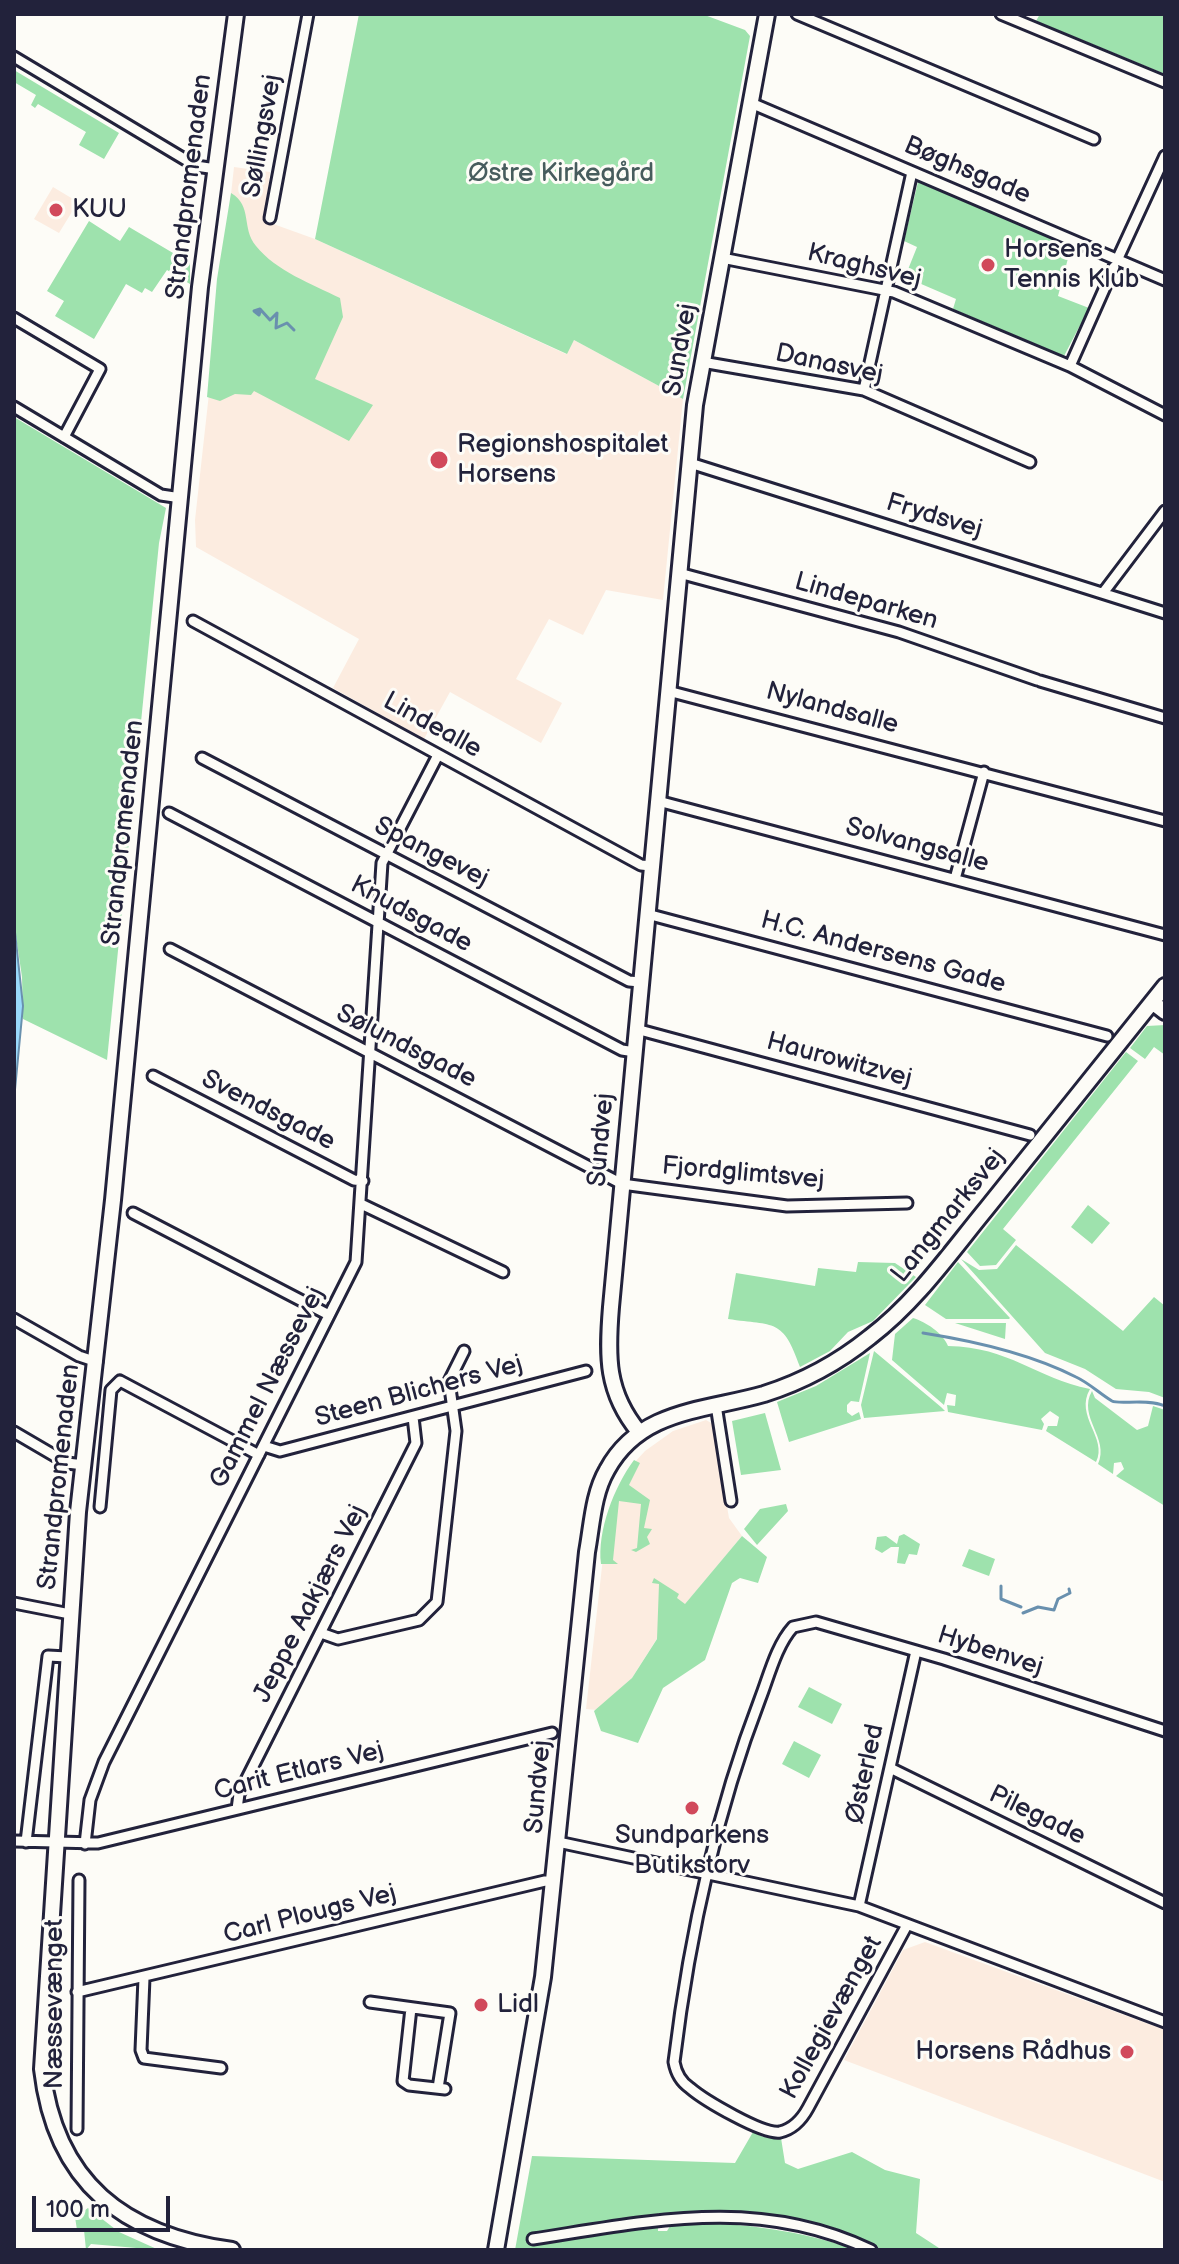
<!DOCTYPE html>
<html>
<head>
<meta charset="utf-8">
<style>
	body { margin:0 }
	#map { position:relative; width:1179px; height:2264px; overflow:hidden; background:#fdfcf7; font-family:"Balsamiq Sans",sans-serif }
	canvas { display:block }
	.frame { position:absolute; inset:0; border:16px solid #22223b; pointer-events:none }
	.scale { position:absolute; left:32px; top:2196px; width:138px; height:36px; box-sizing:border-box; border:4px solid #22223b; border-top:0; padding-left:10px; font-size:24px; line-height:28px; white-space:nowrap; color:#22223b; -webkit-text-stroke:6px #fdfcf7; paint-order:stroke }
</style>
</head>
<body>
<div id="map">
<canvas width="1179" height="2264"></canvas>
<div class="frame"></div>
<div class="scale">100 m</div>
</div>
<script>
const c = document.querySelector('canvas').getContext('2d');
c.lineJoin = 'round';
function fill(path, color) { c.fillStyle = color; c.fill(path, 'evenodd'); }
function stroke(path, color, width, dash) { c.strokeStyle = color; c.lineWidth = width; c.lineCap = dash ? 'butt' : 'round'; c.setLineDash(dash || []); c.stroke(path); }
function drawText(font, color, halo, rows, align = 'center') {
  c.font = font + ' "Balsamiq Sans",sans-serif'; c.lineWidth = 6; c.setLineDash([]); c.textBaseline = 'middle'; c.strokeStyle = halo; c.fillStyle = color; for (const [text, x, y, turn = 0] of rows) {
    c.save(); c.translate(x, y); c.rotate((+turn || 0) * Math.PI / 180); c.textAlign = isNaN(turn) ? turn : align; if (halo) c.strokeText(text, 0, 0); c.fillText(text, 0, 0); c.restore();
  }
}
fill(new Path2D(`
	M234 167 270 172 265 221 315 239 566 354 574 340 683 399 663 600 606 590 583 635 549 619 516 679 562 703 541 743 450 692 424 739 333 688 359 639 196 547 195 520Z
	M53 187 78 202 59 233 34 219Z
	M706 1420 713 1424 729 1518 742 1536 658 1637 632 1678 597 1710 586 1709 606 1531 634 1463 645 1451 673 1431Z
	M925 1942 1165 2030V2182L844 2060 903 1950Z`), '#fcece0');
fill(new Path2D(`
	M359 14H702L745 30 750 36 683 399 574 340 567 354 315 239Z
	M1040 14H1165V74L1036 21Z
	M14 70 119 133 104 159 79 145 86 132 38 104 35 108 31 105 36 95 14 82Z
	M918 182 1071 247 1058 296 1089 308 1064 356 953 309 956 299 905 277 917 247 904 241Z
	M231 193C253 206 241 228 256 246 276 271 312 284 340 298L343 317 315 379 373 405 349 441 254 391 251 395 235 394 220 401 207 397 217 279Z
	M89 221 120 241 129 227 190 263V284L167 270 152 292 145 288 142 293 126 284 94 339 55 316 64 301 47 291Z
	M14 417 166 508 159 543 107 1060 23 1019 22 977 14 923Z
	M1165 1025V1055L1154 1047 1145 1059 1130 1048 1147 1026Z
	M1126 1052 1138 1061 1003 1229 1016 1240 996 1265 980 1266 967 1252Z
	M1088 1205 1110 1223 1092 1244 1071 1227Z
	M1016 1245 1123 1331 1154 1297 1165 1306V1398L1149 1392 1116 1389 1085 1369 1045 1353 961 1259 979 1270 997 1269Z
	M858 1262 895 1263 916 1277 873 1321 848 1332 830 1351 800 1367C783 1318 775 1326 728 1319L736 1273 815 1286 818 1268 856 1272Z
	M958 1262 1010 1318 1009 1319H946L925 1305Z
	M913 1318C926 1322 943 1333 948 1346 1010 1347 1035 1378 1090 1389 1074 1416 1108 1438 1096 1462L1046 1431 1048 1426H1057L1059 1417 1050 1411 1041 1419 1044 1424 1042 1430 948 1412 947 1405 955 1406 956 1395 947 1393 944 1405 892 1360 895 1334Z
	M955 1323H1006L1005 1339Z
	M874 1351 941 1407 945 1411 864 1418 861 1405Z
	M870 1353 859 1402 851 1401 847 1405V1412L852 1416 859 1412 861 1419 789 1442 777 1402 816 1386Z
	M1092 1391 1095 1398 1137 1430 1148 1426 1153 1406 1165 1410V1506L1116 1476 1124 1469 1121 1462 1114 1463 1113 1474 1098 1464C1110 1438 1077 1417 1092 1391Z
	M765 1413 781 1470 741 1475 732 1421Z
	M634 1460 640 1463 629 1485 650 1500 644 1528 652 1529 647 1537 650 1544 636 1552 631 1550 637 1548 641 1504 619 1501 613 1560 618 1564H601C597 1531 614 1487 634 1460Z
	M786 1504 788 1511 757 1545 744 1529 760 1509Z
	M904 1534 920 1544 917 1555 909 1554 905 1564 897 1563 899 1547H891L882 1553 875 1549 877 1537 886 1536 897 1544 899 1536Z
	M742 1536 767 1557 758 1583 740 1578 732 1583 705 1660 663 1688 638 1743 601 1731 594 1711 632 1678 657 1639 659 1584 652 1583 654 1578 679 1594 677 1598 685 1604Z
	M969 1549 995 1559 989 1576 962 1566Z
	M809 1687 842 1704 832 1724 798 1707Z
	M794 1741 821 1755 809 1778 782 1764Z
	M753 2132 763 2137 781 2138 785 2163 798 2169 852 2152 885 2170 920 2179 916 2233 942 2250H881L807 2221 752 2212 658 2213V2231H667L672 2223C740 2222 794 2229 858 2250H515L532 2156 735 2163Z
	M88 2208 119 2232 159 2250 91 2244 86 2250 84 2230H77L75 2217Z`), '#9ee2ad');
const water = new Path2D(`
	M14 923 23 1006 14 1100Z`);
fill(water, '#99d9fb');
stroke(water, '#6990ae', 2);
stroke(new Path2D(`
	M256 312H260L259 315 254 311 260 309 270 320 277 313 276 328 287 323 294 330
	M923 1333C974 1341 1029 1353 1076 1377 1089 1383 1099 1393 1112 1401 1119 1405 1147 1398 1165 1406
	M1001 1586V1599L1021 1607
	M1023 1613 1038 1607 1054 1610 1058 1599 1070 1593 1069 1589`), '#6990ae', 3);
const street = new Path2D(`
	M797 14 1094 139
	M1001 14 1165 82
	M14 57 196 166 216 169
	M751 103 1165 280
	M270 218 308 14
	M722 258 894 292 1070 366 1165 415
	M1118 258 1165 156
	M14 318 100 369 64 437
	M702 362 864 390 1030 462
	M1070 366 1114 267
	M864 390 912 172
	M14 407 161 495 181 498
	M690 463 1165 613
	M679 573 899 632 1037 680
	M1103 593 1165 511
	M193 621 641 865 651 866
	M1040 681 1165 718
	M668 691 1165 821
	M202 758 629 981 640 982
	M658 801 1165 935
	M169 813 622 1050 635 1052
	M955 879 984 772
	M647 914 1107 1036
	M170 949 622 1184 787 1206 907 1203
	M636 1029 1030 1135
	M153 1076 354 1180 363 1181
	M361 1204 503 1272
	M133 1213 329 1315
	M14 1319 79 1356 97 1362
	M716 1405 731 1501
	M14 1432 67 1463 84 1465
	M264 1446 280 1451 586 1371
	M100 1507 111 1390 120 1381 259 1455
	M14 1603 70 1614
	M321 1633 338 1639 419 1620 437 1602 456 1431 449 1381 464 1351
	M890 1768 1165 1903
	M237 1809 239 1794 416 1443 413 1417
	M14 1841 98 1843 552 1733
	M26 1842 48 1656 67 1657
	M558 1842 859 1906 1165 2022
	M85 1844 90 1800 104 1762 356 1262 382 863 438 755
	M859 1906 916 1651
	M907 1925 808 2108C802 2119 793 2129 780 2132 763 2135 704 2100 690 2088 681 2082 676 2073 674 2062 689 1938 715 1816 760 1699 769 1676 776 1646 793 1627L816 1622 944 1659 1165 1731
	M144 1978 141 2050 144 2058 221 2068
	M77 1992 545 1881 554 1882
	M370 2002 450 2013 438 2088
	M411 2008 403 2081 409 2085 445 2089
	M77 2129 79 1880
	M533 2239C651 2221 758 2196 871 2250`);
const secondary = new Path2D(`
	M1152 1002 1165 1012
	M639 1432C606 1392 607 1356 611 1307L695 405 767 14
	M232 2250C124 2235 55 2183 42 2069L78 1512 113 1200 200 287 236 14
	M496 2250 543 1977 587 1552C592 1525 593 1494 607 1470 640 1409 705 1411 764 1394 802 1382 839 1362 870 1337 917 1301 950 1253 987 1208 1047 1134 1106 1060 1165 986`);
stroke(street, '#22223b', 15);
stroke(secondary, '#22223b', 20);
stroke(street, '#fdfcf7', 9);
stroke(secondary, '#fdfcf7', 14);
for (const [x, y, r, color] of [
	[56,210,8,"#d1495b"],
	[988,265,8,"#d1495b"],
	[439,460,10,"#d1495b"],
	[692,1808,8,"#d1495b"],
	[481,2005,8,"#d1495b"],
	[1127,2052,8,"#d1495b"]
]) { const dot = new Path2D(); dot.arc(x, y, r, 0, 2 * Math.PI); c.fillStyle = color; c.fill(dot); stroke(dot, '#fdfcf7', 3); }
drawText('26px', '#22223b', '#fdfcf7', [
	["Søllingsvej",263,136,-80],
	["Bøghsgade",967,171,23],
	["Strandpromenaden",190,187,-83],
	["Kraghsvej",864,267,14],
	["Sundvej",681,350,-80],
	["Danasvej",829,365,12],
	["Frydsvej",934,517,17],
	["Lindeparken",866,602,16],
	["Nylandsalle",832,709,15],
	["Lindealle",432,726,29],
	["Strandpromenaden",124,833,-84],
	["Solvangsalle",917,846,15],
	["Spangevej",431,853,27],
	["Knudsgade",411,915,28],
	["H.C. Andersens Gade",883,953,15],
	["Sølundsgade",406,1047,27],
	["Haurowitzvej",839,1061,15],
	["Svendsgade",268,1111,27],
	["Sundvej",602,1140,-85],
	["Fjordglimtsvej",743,1174,5],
	["Langmarksvej",949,1216,-51],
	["Gammel Næssevej",268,1388,-63],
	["Steen Blichers Vej",419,1392,-15],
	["Strandpromenaden",60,1477,-84],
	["Jeppe Aakjærs Vej",311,1604,-63],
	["Hybenvej",990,1652,18],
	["Carit Etlars Vej",299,1772,-14],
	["Østerled",866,1774,-78],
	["Sundvej",539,1787,-85],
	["Pilegade",1037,1816,26],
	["Carl Plougs Vej",310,1915,-14],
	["Næssevænget",55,2004,-90],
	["Kollegievænget",832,2018,-61]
]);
drawText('26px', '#475c5d', '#fdfcf7', [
	["Østre Kirkegård",561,174]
]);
drawText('26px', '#22223b', '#fdfcf7', [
	["KUU",72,210],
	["Horsens",1004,250],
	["Tennis Klub",1004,280],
	["Regionshospitalet",457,445],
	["Horsens",457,475],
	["Sundparkens",692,1836,"center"],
	["Butikstorv",692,1866,"center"],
	["Lidl",497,2005],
	["Horsens Rådhus",1111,2052,"right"]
], 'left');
</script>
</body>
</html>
